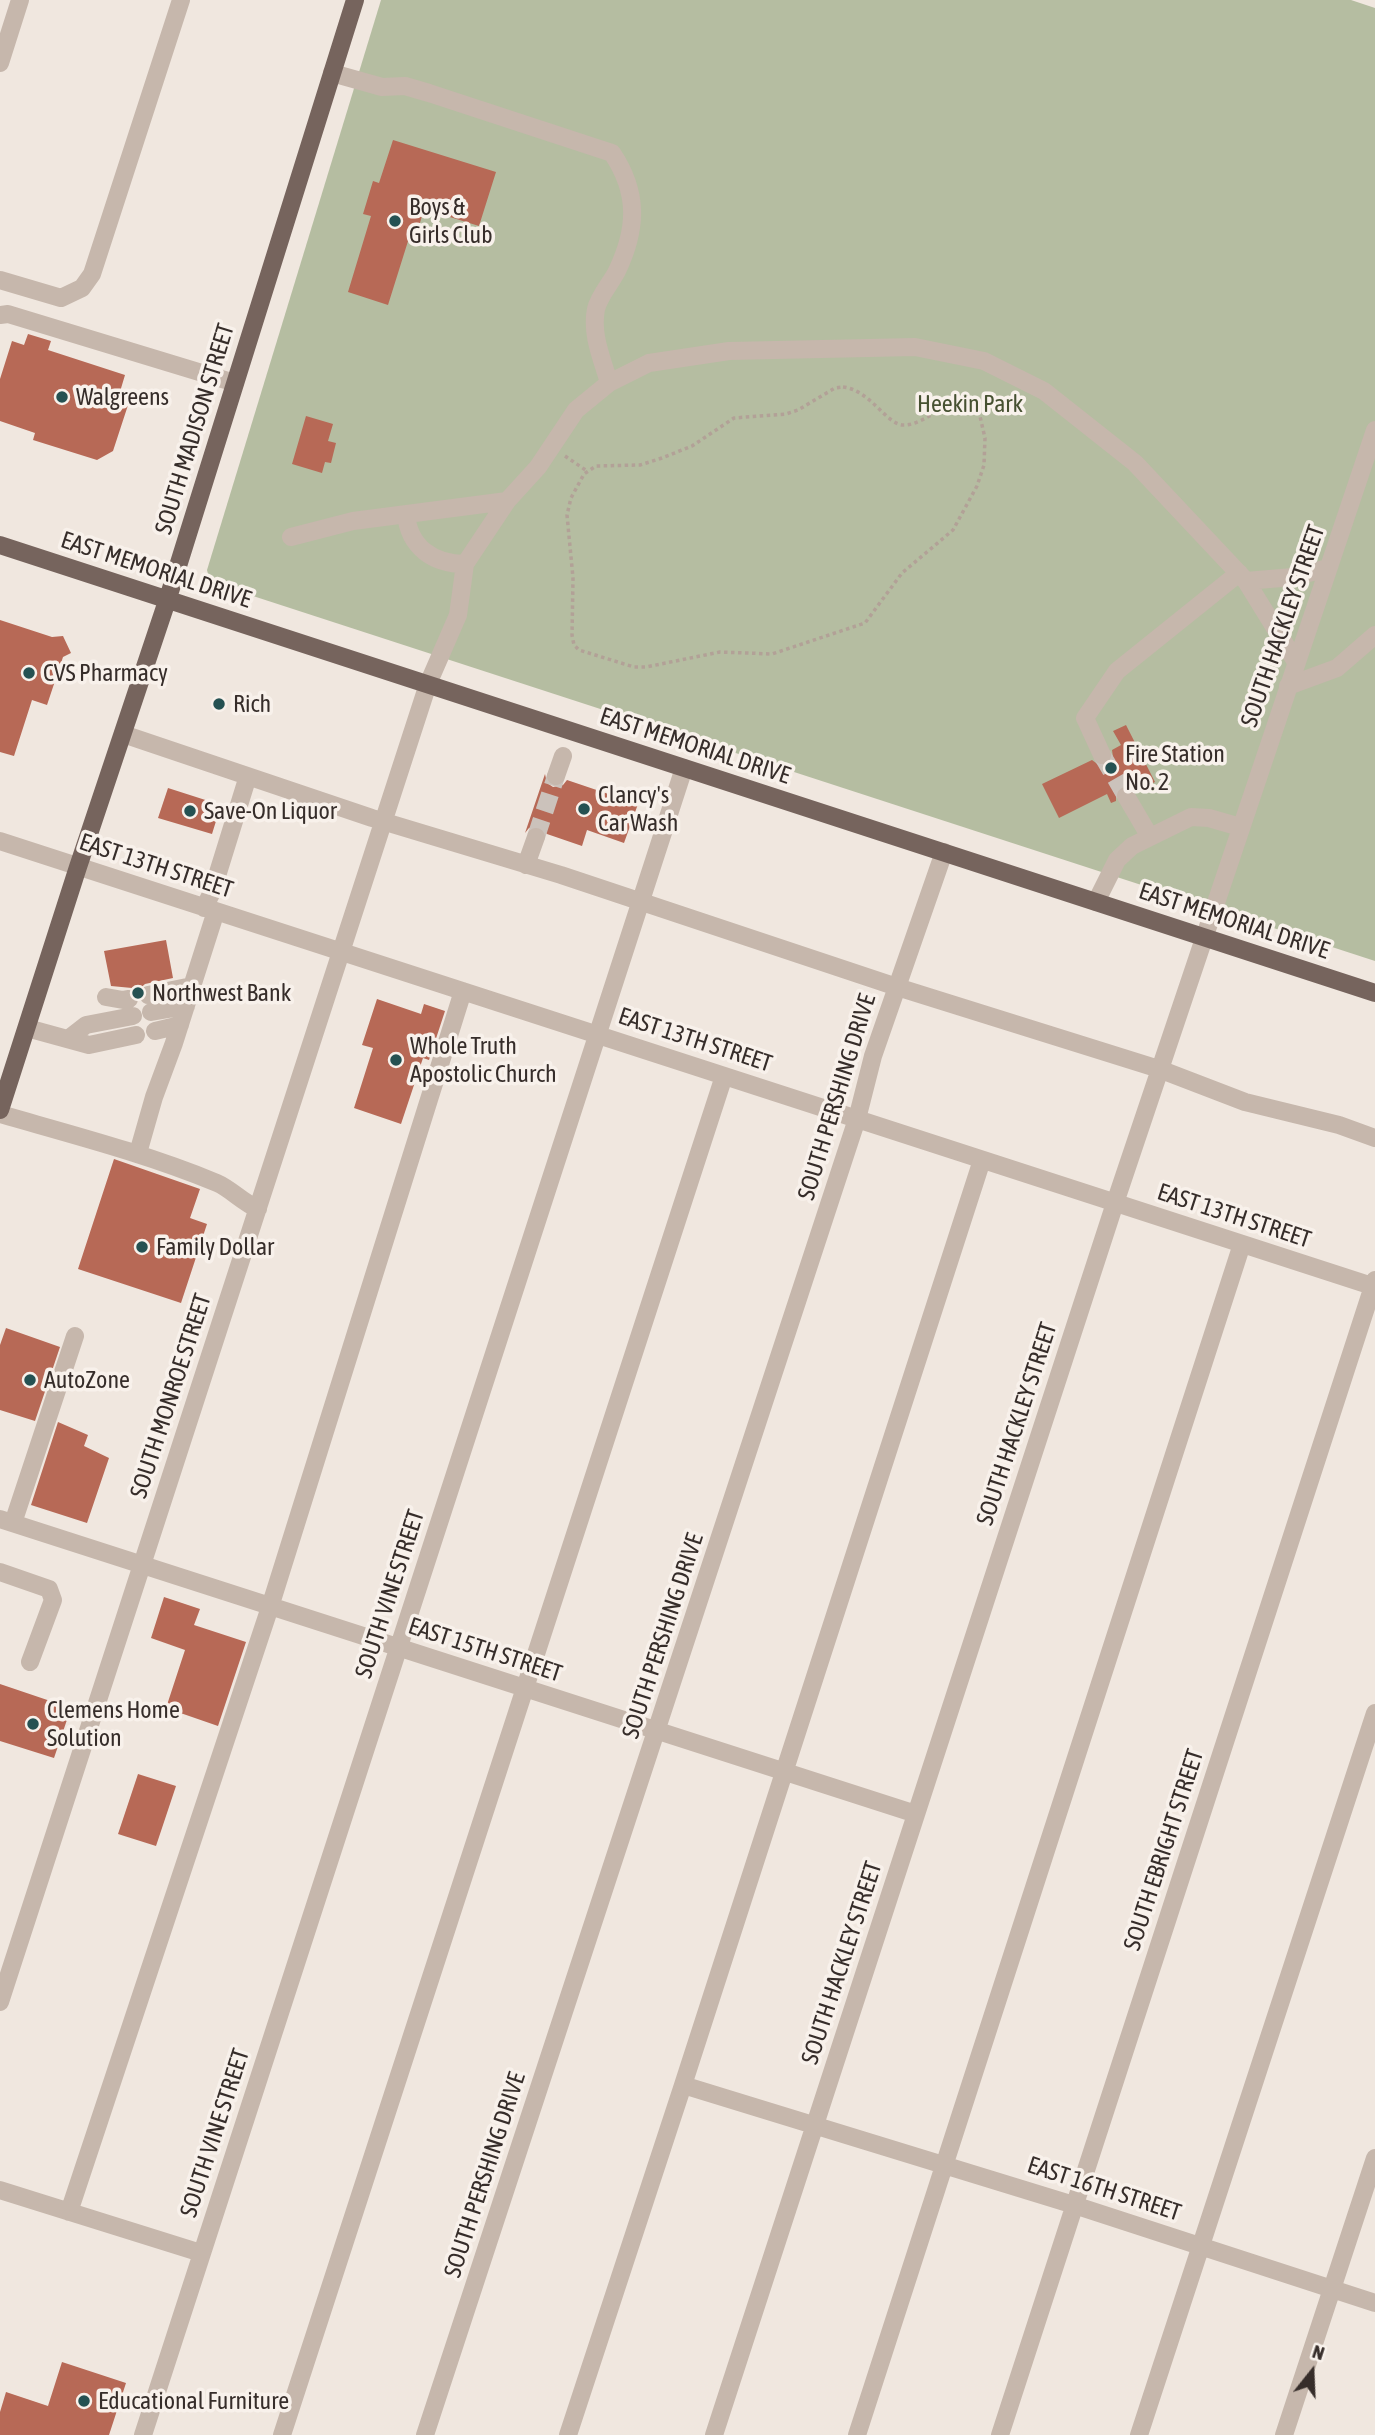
<!DOCTYPE html>
<html>
<head>
<meta charset="utf-8">
<style>
	body { margin:0 }
	#map { position:relative; width:1375px; height:2435px; overflow:hidden; background:#f0e7df; font-family:"Asap Condensed",sans-serif }
	canvas { display:block }
	.north { position:absolute; left:1277px; top:2337px; width:70px; height:70px; -webkit-text-stroke:5px #f8f1eb; paint-order:stroke; rotate:18deg; font-size:19px; font-weight:700; line-height:28px; text-align:center; color:#362d2a }
	.north::after { content:''; display:block; margin:auto; width:24px; height:32px; background:#362d2a; clip-path:polygon(50% 0,100% 100%,50% 72%,0 100%) }
</style>
</head>
<body>
<div id="map">
<canvas width="1375" height="2435"></canvas>
<div class="north">N</div>
</div>
<script>
const c = document.querySelector('canvas').getContext('2d');
c.lineJoin = 'round';
function fill(path, color) { c.fillStyle = color; c.fill(path, 'evenodd'); }
function stroke(path, color, width, dash) { c.strokeStyle = color; c.lineWidth = width; c.lineCap = dash ? 'butt' : 'round'; c.setLineDash(dash || []); c.stroke(path); }
function drawText(font, color, halo, rows, align = 'center') {
  c.font = font + ' "Asap Condensed",sans-serif'; c.lineWidth = 7; c.setLineDash([]); c.textBaseline = 'middle'; c.strokeStyle = halo; c.fillStyle = color; for (const [text, x, y, turn = 0] of rows) {
    c.save(); c.translate(x, y); c.rotate((+turn || 0) * Math.PI / 180); c.textAlign = isNaN(turn) ? turn : align; if (halo) c.strokeText(text, 0, 0); c.fillText(text, 0, 0); c.restore();
  }
}
fill(new Path2D(`
	M381 0H1351L1375 8V961L210 582 207 570Z`), '#b5bda1');
fill(new Path2D(`
	M393 140 496 172 479 226 424 209 415 240 409 238 388 305 348 292 371 216 363 214 373 181 379 183Z
	M28 334 51 341 48 350 125 375 119 395 130 399 113 451 97 460 33 440 35 433 0 421V379L12 341 24 345Z
	M306 416 333 424 328 441 336 443 331 463 325 462 322 473 292 464Z
	M0 620 52 637 63 636 71 653 63 657 47 705 32 700 14 756 0 752Z
	M1126 725 1155 782 1136 791 1131 786H1121L1116 791V801L1111 803 1107 794 1059 818 1042 784 1092 760 1100 766 1107 765 1113 757 1112 750 1121 745 1113 731Z
	M545 774 547 783 553 787 563 785 567 780 638 804 624 843 587 830 582 846 547 834 539 826 529 828 525 833Z
	M168 788 221 805 212 834 158 818Z
	M166 940 173 978 145 984 137 991 132 988 111 986 104 951Z
	M377 999 421 1014 424 1004 445 1011 429 1060 423 1058 401 1124 354 1108 373 1048 362 1045Z
	M114 1159 200 1189 190 1218 207 1224 181 1303 78 1269Z
	M6 1328 60 1347 35 1421 0 1410V1345Z
	M58 1422 88 1435 84 1446 109 1458 87 1523 31 1505Z
	M164 1597 200 1609 194 1625 246 1642 218 1726 166 1708 185 1650 151 1638Z
	M0 1684 71 1708 54 1758 0 1741Z
	M138 1774 176 1786 156 1846 118 1834Z
	M62 2362 126 2383 109 2435H0V2412L6 2392 48 2406Z`), '#b76956');
stroke(new Path2D(`
	M1102 755 1126 796
	M536 837 556 776`), '#cbc2bb', 18, [18, 9]);
stroke(new Path2D(`
	M843 387C870 390 886 424 903 425 929 426 955 386 979 412L985 438 984 465 977 486 953 530 902 573 865 623 772 654 720 652 646 667H634L579 650 574 645 572 635 573 578 567 515 571 498 584 474 596 466 640 465 662 458 692 446 734 418 786 414 798 410 835 388Z
	M565 456 587 471`), '#b2a197', 3.5, [3.5, 3.5]);
stroke(new Path2D(`
	M0 63 20 0
	M332 73 382 87 405 86 429 93 612 153C639 193 637 229 617 271 611 283 599 296 596 309 591 335 602 358 609 383
	M0 280 61 298 82 288 92 274 181 0
	M0 315 8 314 235 383
	M406 514C409 547 433 564 465 564
	M291 537 353 521 507 501
	M1246 581 1293 577 1328 568
	M1288 686 1337 668 1375 635
	M123 734 372 818 561 875 897 987 1159 1069 1245 1102 1339 1125 1375 1138
	M1102 755 1085 718 1117 671 1239 573
	M556 776 563 756
	M1126 796 1150 837
	M0 841 1375 1287
	M526 865 536 837
	M1096 902 1117 860 1132 846 1191 817 1209 818 1240 827
	M204 908 212 892 248 776
	M148 995 192 986
	M106 997 123 1000 129 999
	M151 1012 186 1006
	M27 1028 89 1045 136 1035
	M155 1031 180 1025
	M68 1039 86 1025 133 1016
	M0 1114C73 1135 147 1154 217 1183 231 1189 242 1202 258 1209
	M138 1153 154 1097 174 1043 216 911
	M0 1519 916 1814
	M13 1523 75 1336
	M0 1572 49 1589 53 1600 30 1662
	M0 2002 428 684 458 615 465 564 507 501 538 467 576 410 609 383 649 363 729 351 915 347 984 361 1044 391 1135 463 1246 581 1296 662
	M683 2085 982 1160
	M0 2190 201 2253
	M69 2212 270 1607 463 991
	M143 2435 684 768
	M282 2435 724 1076
	M425 2435 857 1119 873 1056 944 852
	M568 2435 683 2085 1074 2205 1375 2303
	M714 2435 1115 1203 1375 430
	M857 2435 1242 1244
	M1000 2435 1375 1280
	M1139 2435 1375 1713
	M1284 2435 1375 2158`), '#c6b7ac', 18);
stroke(new Path2D(`
	M0 545 1375 993
	M0 1110 78 867 168 598 355 0`), '#76645d', 18);
for (const [x, y, r, color] of [
	[395,221,7,"#255152"],
	[62,397,7,"#255152"],
	[29,673,7,"#255152"],
	[219,704,7,"#255152"],
	[1111,768,7,"#255152"],
	[584,809,7,"#255152"],
	[190,811,7,"#255152"],
	[138,993,7,"#255152"],
	[396,1060,7,"#255152"],
	[142,1247,7,"#255152"],
	[30,1380,7,"#255152"],
	[33,1724,7,"#255152"],
	[84,2401,7,"#255152"]
]) { const dot = new Path2D(); dot.arc(x, y, r, 0, 2 * Math.PI); c.fillStyle = color; c.fill(dot); stroke(dot, '#f8f1eb', 2.5); }
drawText('24px', '#362d2a', '#f8f1eb', [
	["Boys &",409,207],
	["Girls Club",409,235],
	["Walgreens",76,397],
	["CVS Pharmacy",43,673],
	["Rich",233,704],
	["Fire Station",1125,754],
	["No. 2",1125,782],
	["Clancy's",598,795],
	["Car Wash",598,823],
	["Save-On Liquor",204,811],
	["Northwest Bank",152,993],
	["Whole Truth",410,1046],
	["Apostolic Church",410,1074],
	["Family Dollar",156,1247],
	["AutoZone",44,1380],
	["Clemens Home",47,1710],
	["Solution",47,1738],
	["Educational Furniture",98,2401]
], 'left');
drawText('24px', '#465131', '#f8f1eb', [
	["Heekin Park",970,404]
]);
drawText('24px', '#362d2a', '#f8f1eb', [
	["SOUTH MADISON STREET",195,429,-73],
	["EAST MEMORIAL DRIVE",156,570,18],
	["SOUTH HACKLEY STREET",1283,626,-71],
	["EAST MEMORIAL DRIVE",695,746,18],
	["EAST 13TH STREET",156,866,18],
	["EAST MEMORIAL DRIVE",1234,921,18],
	["EAST 13TH STREET",695,1040,18],
	["SOUTH PERSHING DRIVE",837,1097,-73],
	["EAST 13TH STREET",1234,1216,18],
	["SOUTH MONROE STREET",171,1396,-72],
	["SOUTH HACKLEY STREET",1017,1424,-72],
	["SOUTH VINE STREET",390,1594,-72],
	["SOUTH PERSHING DRIVE",663,1636,-72],
	["EAST 15TH STREET",485,1650,18],
	["SOUTH EBRIGHT STREET",1164,1850,-72],
	["SOUTH HACKLEY STREET",842,1963,-72],
	["SOUTH VINE STREET",215,2133,-72],
	["SOUTH PERSHING DRIVE",485,2175,-72],
	["EAST 16TH STREET",1104,2189,18]
]);
</script>
</body>
</html>
